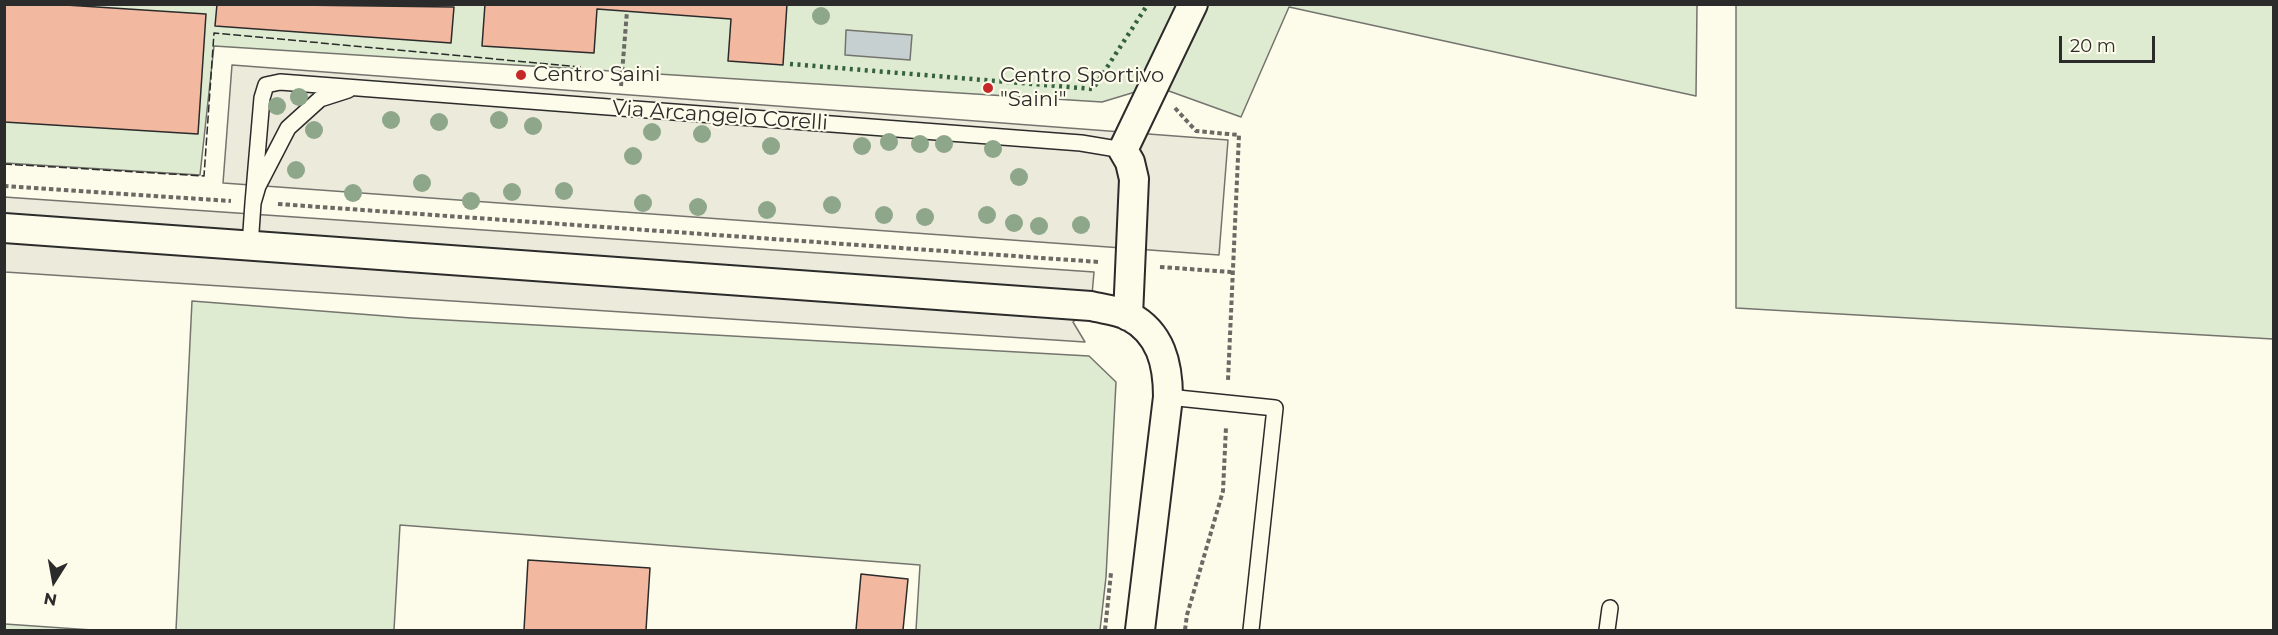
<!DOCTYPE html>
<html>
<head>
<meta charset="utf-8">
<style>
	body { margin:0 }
	#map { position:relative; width:2278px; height:635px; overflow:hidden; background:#fdfbea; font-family:Montserrat,sans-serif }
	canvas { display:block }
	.frame { position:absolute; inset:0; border:6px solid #2b2b2b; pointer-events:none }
	.north { position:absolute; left:24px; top:551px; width:60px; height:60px; -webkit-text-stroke:4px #fdfbea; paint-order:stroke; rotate:191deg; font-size:16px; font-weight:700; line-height:24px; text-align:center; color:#2b2b2b }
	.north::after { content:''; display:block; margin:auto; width:21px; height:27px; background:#2b2b2b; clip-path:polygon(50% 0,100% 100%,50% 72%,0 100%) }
	.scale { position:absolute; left:2059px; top:36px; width:96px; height:27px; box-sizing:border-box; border:3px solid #2b2b2b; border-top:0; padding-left:8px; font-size:18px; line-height:21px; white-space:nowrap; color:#2b2b2b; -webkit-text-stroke:4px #fdfbea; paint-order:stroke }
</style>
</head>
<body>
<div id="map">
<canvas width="2278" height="635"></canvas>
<div class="frame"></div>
<div class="north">N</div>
<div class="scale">20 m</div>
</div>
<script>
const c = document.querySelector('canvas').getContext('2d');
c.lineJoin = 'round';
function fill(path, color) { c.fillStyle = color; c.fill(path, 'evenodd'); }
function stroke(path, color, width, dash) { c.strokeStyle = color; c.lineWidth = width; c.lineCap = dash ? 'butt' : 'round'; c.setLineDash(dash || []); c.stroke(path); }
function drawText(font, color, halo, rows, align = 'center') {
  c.font = font + ' Montserrat,sans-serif'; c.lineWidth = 4.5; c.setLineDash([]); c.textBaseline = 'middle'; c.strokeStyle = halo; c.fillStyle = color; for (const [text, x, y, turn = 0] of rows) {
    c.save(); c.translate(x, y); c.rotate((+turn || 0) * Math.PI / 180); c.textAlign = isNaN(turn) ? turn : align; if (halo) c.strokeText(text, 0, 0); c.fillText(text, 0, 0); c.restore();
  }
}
const green = new Path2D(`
	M4 5H1697L1696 96 1289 7 1241 117 1155 86 1102 102 214 46 200 175 5 163Z
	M1736 5H2273V339L1736 308Z
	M192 301 411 318 1089 356 1116 382 1106 577 1100 630H916L920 565 400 525 394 630H176Z
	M4 624H5L92 630H5Z`);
fill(green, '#deebd1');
stroke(green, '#74746e', 1.5);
const parking = new Path2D(`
	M232 65 1228 140 1219 255 223 183Z
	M4 197 1094 272 1091 306 1073 322 1085 342 5 272Z`);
fill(parking, '#eceadb');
stroke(parking, '#74746e', 1.5);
const water = new Path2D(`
	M846 30 912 35 910 60 845 55Z`);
fill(water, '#c7d0d0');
stroke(water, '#74746e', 1.5);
const building = new Path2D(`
	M4 4H50L206 14 198 134 4 122Z
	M217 4 454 7 451 43 215 26Z
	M485 4H787L783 65 728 61 731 19 597 9 594 53 482 46Z
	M528 560 650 568 646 630H524Z
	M861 574 908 579 903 630H856Z`);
fill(building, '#f2b8a0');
stroke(building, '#2b2b2b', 1.5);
const lane = new Path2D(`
	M253 203 262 98 266 85 280 82 1081 143 1123 150
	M250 246 253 203 258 186 288 128 320 99 348 90
	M1168 397 1275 408 1251 630
	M1607 630 1610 608`);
const street = new Path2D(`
	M4 228 1091 306C1103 309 1118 310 1129 316 1161 333 1168 364 1168 397L1140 630
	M1128 316 1134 179 1130 162 1123 150 1193 4`);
stroke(lane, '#2b2b2b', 18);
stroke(street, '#2b2b2b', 32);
stroke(new Path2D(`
	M621 86 627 11
	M1175 108 1196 131 1239 135 1228 380
	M4 186 231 201
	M278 204 1099 262
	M1160 267 1231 272
	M1105 630 1111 573
	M1185 630 1187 615 1223 491 1226 427`), '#6a6964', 4, [4.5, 3]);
stroke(lane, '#fdfbea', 15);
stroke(street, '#fdfbea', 28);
stroke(new Path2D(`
	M790 64 1093 89 1148 4`), '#34623c', 4.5, [3, 4.5]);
stroke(new Path2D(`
	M4 164 204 176 214 33 581 67`), '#2b2b2b', 1.5, [8, 3]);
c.fillStyle = '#8ea78a';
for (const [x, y] of [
	[821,16],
	[299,97],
	[277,106],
	[391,120],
	[499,120],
	[439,122],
	[533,126],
	[314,130],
	[652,132],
	[702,134],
	[889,142],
	[920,144],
	[944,144],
	[771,146],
	[862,146],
	[993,149],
	[633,156],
	[296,170],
	[1019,177],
	[422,183],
	[564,191],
	[512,192],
	[353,193],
	[471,201],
	[643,203],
	[832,205],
	[698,207],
	[767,210],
	[884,215],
	[987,215],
	[925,217],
	[1014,223],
	[1081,225],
	[1039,226]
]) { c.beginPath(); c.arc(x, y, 9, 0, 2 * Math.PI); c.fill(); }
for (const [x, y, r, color] of [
	[521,75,6,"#c62828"],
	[988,88,6,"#c62828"]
]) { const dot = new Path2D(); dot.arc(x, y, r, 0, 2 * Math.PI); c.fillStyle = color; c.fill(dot); stroke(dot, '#fdfbea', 2); }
drawText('21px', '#2b2b2b', '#fdfbea', [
	["Centro Saini",533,75],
	["Centro Sportivo",1000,76],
	["\"Saini\"",1000,100]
], 'left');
drawText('21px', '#2b2b2b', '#fdfbea', [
	["Via Arcangelo Corelli",720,116,4]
]);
</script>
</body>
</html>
